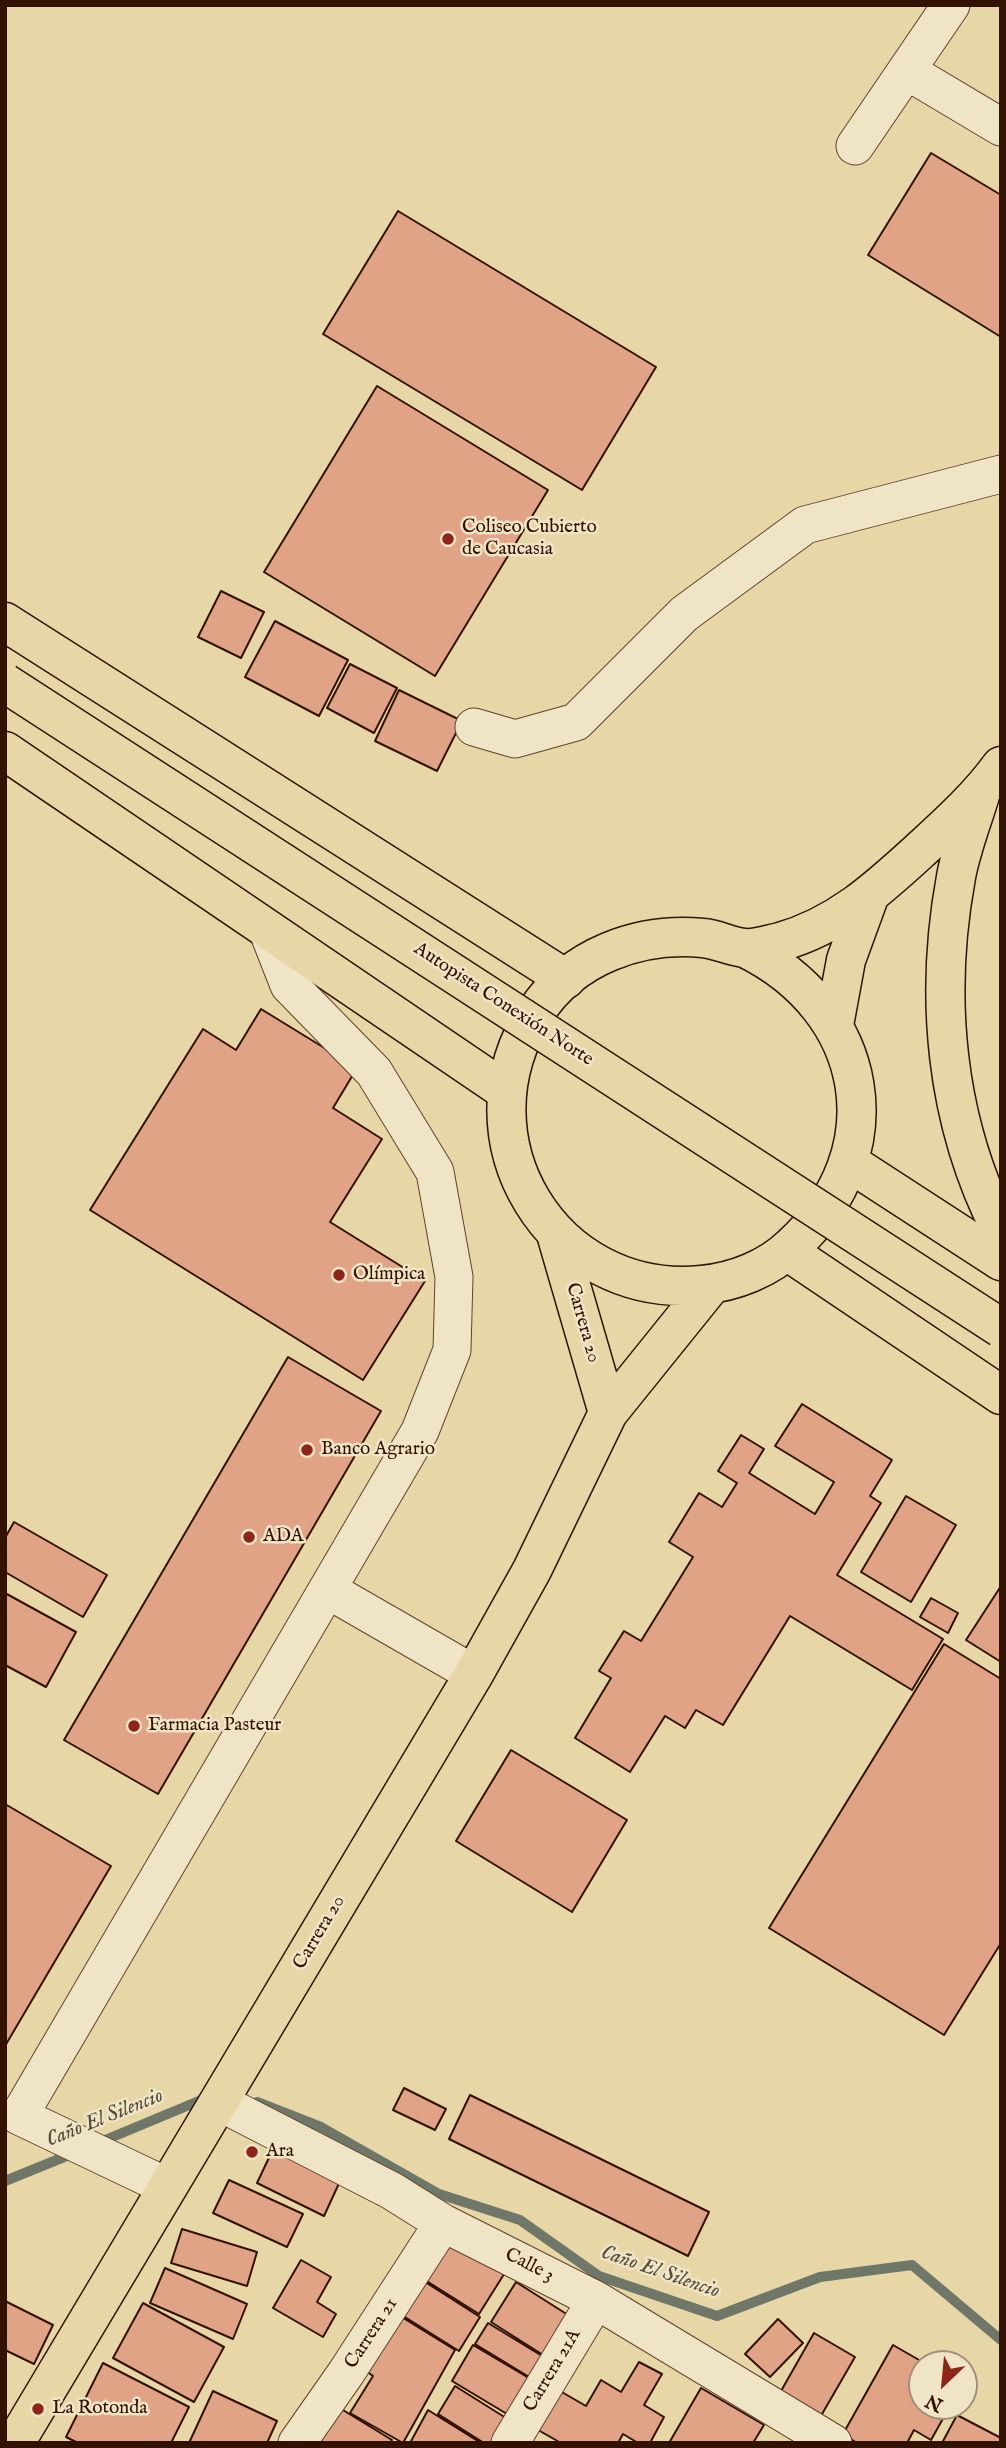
<!DOCTYPE html>
<html>
<head>
<meta charset="utf-8">
<style>
	body { margin:0 }
	#map { position:relative; width:1006px; height:2448px; overflow:hidden; background:#e7d6a6; font-family:"IM FELL English",serif }
	canvas { display:block }
	.frame { position:absolute; inset:0; border:7px solid #321303; pointer-events:none }
	.north { position:absolute; left:908px; top:2350px; width:70px; height:70px; box-sizing:border-box; background:#efe4c5; border:2px solid #a39077; border-radius:50%; rotate:206deg; font-size:19px; font-weight:700; line-height:28px; text-align:center; color:#321303 }
	.north::after { content:''; display:block; margin:auto; width:24px; height:32px; background:#8f2418; clip-path:polygon(50% 0,100% 100%,50% 72%,0 100%) }
</style>
</head>
<body>
<div id="map">
<canvas width="1006" height="2448"></canvas>
<div class="frame"></div>
<div class="north">N</div>
</div>
<script>
const c = document.querySelector('canvas').getContext('2d');
c.lineJoin = 'round';
function stroke(path, color, width, dash) { c.strokeStyle = color; c.lineWidth = width; c.lineCap = dash ? 'butt' : 'round'; c.setLineDash(dash || []); c.stroke(path); }
function fill(path, color) { c.fillStyle = color; c.fill(path, 'evenodd'); }
function drawText(font, color, halo, rows, align = 'center') {
  c.font = font + ' "IM FELL English",serif'; c.lineWidth = 5; c.setLineDash([]); c.textBaseline = 'middle'; c.strokeStyle = halo; c.fillStyle = color; for (const [text, x, y, turn = 0] of rows) {
    c.save(); c.translate(x, y); c.rotate((+turn || 0) * Math.PI / 180); c.textAlign = isNaN(turn) ? turn : align; if (halo) c.strokeText(text, 0, 0); c.fillText(text, 0, 0); c.restore();
  }
}
stroke(new Path2D(`
	M257 2102 321 2127 439 2194 520 2220 599 2276 717 2316 820 2277 912 2265 1001 2340
	M98 2143 206 2098
	M5 2181 74 2153`), '#6f7768', 10);
const building = new Path2D(`
	M931 153 1001 195V337L868 255Z
	M398 211 656 367 582 490 323 334Z
	M377 386 548 490 435 676 264 572Z
	M221 591 264 612 241 658 198 637Z
	M275 621 348 660 319 716 245 677Z
	M350 664 397 688 374 733 327 708Z
	M399 690 462 721 437 771 375 741Z
	M261 1009 357 1068 333 1108 382 1139 330 1222 425 1281 363 1380 90 1210 203 1029 236 1050Z
	M288 1357 381 1411 158 1794 64 1740Z
	M802 1404 892 1460 870 1496 881 1503 837 1575 943 1639 912 1690 790 1616 723 1725 696 1710 685 1728 665 1716 630 1772 575 1738 611 1678 599 1671 624 1631 641 1641 693 1557 669 1542 699 1493 722 1507 737 1483 718 1471 741 1435 764 1449 749 1473 815 1514 834 1482 775 1446Z
	M906 1496 956 1525 911 1602 861 1572Z
	M14 1522 107 1575 83 1617 5 1572V1538Z
	M1001 1586V1662L966 1640Z
	M5 1593 76 1632 46 1687 5 1665Z
	M931 1598 958 1613 948 1633 920 1617Z
	M944 1644 1001 1679V1943L944 2035 769 1928Z
	M511 1750 627 1820 572 1912 456 1841Z
	M5 1804 111 1866 5 2046Z
	M404 2088 446 2109 435 2130 393 2110Z
	M470 2095 709 2212 688 2256 449 2139Z
	M274 2147 341 2179 324 2216 257 2183Z
	M229 2180 303 2214 287 2247 213 2213Z
	M182 2229 257 2252 247 2286 171 2263Z
	M451 2237 506 2271 479 2314 425 2280Z
	M301 2260 331 2277 317 2302 336 2314 323 2337 273 2308Z
	M165 2268 247 2304 233 2339 150 2303Z
	M422 2280 480 2317 459 2351 400 2314Z
	M516 2282 576 2320 551 2360 491 2322Z
	M5 2301 53 2325 34 2364 5 2350Z
	M143 2303 224 2347 194 2402 113 2358Z
	M400 2316 455 2350 403 2443 350 2413 373 2376 366 2371Z
	M778 2319 803 2343 770 2377 745 2354Z
	M488 2323 552 2362 539 2383 475 2344Z
	M814 2333 855 2357 818 2421 777 2398Z
	M473 2345 539 2384 517 2420 452 2381Z
	M893 2345 926 2364H922V2406H950L931 2440 914 2430 907 2443H857L843 2434Z
	M639 2362 662 2374 644 2405 664 2417 650 2443H638L623 2434 618 2443H561L538 2430 560 2391 586 2406 601 2380 621 2392Z
	M103 2363 189 2407 171 2443H78L66 2437Z
	M455 2386 514 2423 501 2443H484L438 2414Z
	M701 2388 764 2425 753 2443H669Z
	M213 2391 277 2421 267 2443H189Z
	M338 2407 392 2440 390 2443H316Z
	M428 2410 481 2443H410Z
	M957 2415 1001 2438V2443H942Z`);
fill(building, '#e1a386');
stroke(building, '#321303', 2);
const minor = new Path2D(`
	M907 71 1001 127
	M855 146 951 5
	M474 727 515 739 576 722 684 614 805 525 1001 474
	M328 1590 474 1674
	M219 2102 392 2191 443 2223 596 2300 833 2443
	M168 2187 19 2116 420 1431 452 1350 454 1277 435 1172 374 1072 289 985 267 929
	M297 2443 346 2373 443 2223
	M510 2443 596 2300`);
const major = new Path2D(`
	M980 795C972 822 961 849 956 877 934 996 945 1121 1001 1230
	M745 948C870 1009 896 1151 792 1246 768 1269 734 1282 702 1285 553 1300 454 1138 536 1012 572 956 639 932 703 938 717 939 731 947 745 948 755 949 770 944 780 942 841 925 882 885 927 844 954 819 979 796 1001 766
	M834 1025 846 960 869 897
	M556 1234 608 1413
	M15 2443 474 1674 532 1570 608 1413 712 1284`);
const highway = new Path2D(`
	M5 622 566 979
	M5 751 506 1091
	M850 1163 1001 1261
	M787 1251 1001 1395`);
stroke(minor, '#5f442c', 39);
stroke(major, '#321303', 41);
stroke(highway, '#321303', 41);
stroke(minor, '#efe4c5', 37);
stroke(major, '#e7d6a6', 38);
stroke(highway, '#e7d6a6', 38);
const highwayBridge = new Path2D(`
	M5 683 1001 1328`);
stroke(highwayBridge, '#321303', 41, []);
stroke(highwayBridge, '#e7d6a6', 38);
for (const [x, y, r, color] of [
	[448,539,7,"#8f2418"],
	[339,1275,7,"#8f2418"],
	[307,1450,7,"#8f2418"],
	[249,1537,7,"#8f2418"],
	[134,1726,7,"#8f2418"],
	[252,2152,7,"#8f2418"],
	[38,2409,7,"#8f2418"]
]) { const dot = new Path2D(); dot.arc(x, y, r, 0, 2 * Math.PI); c.fillStyle = color; c.fill(dot); stroke(dot, '#efe4c5', 2.5); }
drawText('19px', '#321303', '#efe4c5', [
	["Coliseo Cubierto",462,528],
	["de Caucasia",462,550],
	["Olímpica",353,1275],
	["Banco Agrario",321,1450],
	["ADA",263,1537],
	["Farmacia Pasteur",148,1726],
	["Ara",266,2152],
	["La Rotonda",52,2409]
], 'left');
drawText('19px', '#321303', '#efe4c5', [
	["Autopista Conexión Norte",503,1005,33],
	["Carrera 20",582,1323,74],
	["Carrera 20",320,1933,-59],
	["Calle 3",529,2266,27],
	["Carrera 21",372,2334,-57],
	["Carrera 21A",553,2371,-59]
]);
drawText('italic 21px', '#554d3e', '#efe4c5', [
	["Caño El Silencio",105,2119,-22],
	["Caño El Silencio",660,2273,19]
]);
</script>
</body>
</html>
